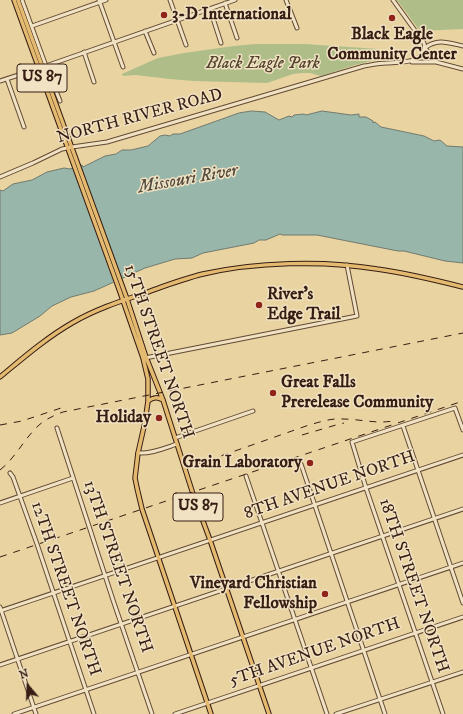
<!DOCTYPE html>
<html>
<head>
<meta charset="utf-8">
<style>
	body { margin:0 }
	#map { position:relative; width:463px; height:714px; overflow:hidden; background:#e8d3a1; font-family:"IM FELL DW Pica",serif }
	canvas { display:block }
	.north { position:absolute; left:8px; top:666px; width:40px; height:40px; -webkit-text-stroke:3px #f0e2c2; paint-order:stroke; rotate:341deg; font-size:11px; font-weight:700; line-height:16px; text-align:center; color:#371d13 }
	.north::after { content:''; display:block; margin:auto; width:14px; height:18px; background:#371d13; clip-path:polygon(50% 0,100% 100%,50% 72%,0 100%) }
</style>
</head>
<body>
<div id="map">
<canvas width="463" height="714"></canvas>
<div class="north">N</div>
</div>
<script>
const c = document.querySelector('canvas').getContext('2d');
c.lineJoin = 'round';
function fill(path, color) { c.fillStyle = color; c.fill(path, 'evenodd'); }
function stroke(path, color, width, dash) { c.strokeStyle = color; c.lineWidth = width; c.lineCap = dash ? 'butt' : 'round'; c.setLineDash(dash || []); c.stroke(path); }
function drawText(font, color, halo, rows, align = 'center') {
  c.font = font + ' "IM FELL DW Pica",serif'; c.lineWidth = 3; c.setLineDash([]); c.textBaseline = 'middle'; c.strokeStyle = halo; c.fillStyle = color; for (const [text, x, y, turn = 0] of rows) {
    c.save(); c.translate(x, y); c.rotate((+turn || 0) * Math.PI / 180); c.textAlign = isNaN(turn) ? turn : align; if (halo) c.strokeText(text, 0, 0); c.fillText(text, 0, 0); c.restore();
  }
}
fill(new Path2D(`
	M397 0H463V29L420 31Z
	M255 44H305L378 49 376 60 355 65 321 76 310 73H301L293 74 267 83 193 81 170 79 135 75 123 76 122 74 158 58 184 53 234 46Z`), '#afbe89');
const water = new Path2D(`
	M252 111 265 112 279 120 289 116 292 117 294 115 304 114 306 115 322 111 351 115 359 114V117H366L373 121V123L375 122 381 127 424 136 434 141 440 140 447 146 463 147V263L445 261 404 251H398L317 235H282L280 234 266 240H259L254 243 203 253 192 258 175 259 145 268 94 291 71 297 52 306 40 316 12 333 0 335V190L3 191 13 184 32 180 47 172 64 168 70 169 82 165 83 167 105 156 116 154 122 150H131L148 146 160 136 165 135 170 136 173 134H180L239 113Z`);
fill(water, '#98b7aa');
stroke(water, '#71796e', 1);
fill(new Path2D(`
	M80 164 122 280 114 284 72 166Z`), '#e8d3a1');
const minor = new Path2D(`
	M22 0 46 66 60 101
	M99 0 123 67
	M170 0 186 45
	M286 0 297 28
	M225 3 237 38
	M210 9 221 43
	M32 26 106 0
	M145 31 154 53
	M84 52 94 82
	M412 62H436L463 69
	M436 62 425 48C437 38 449 43 463 46
	M43 67 235 0
	M7 79 24 127
	M0 81 34 70
	M0 177 33 163 62 149 72 147 107 142 364 66C371 65 379 63 386 63 399 62 429 64 424 43L393 0
	M145 358 357 316 347 265
	M403 426 463 603
	M57 428 113 600 152 714
	M175 438 253 411
	M138 453C151 454 165 448 177 444
	M301 464 385 714
	M10 473 13 477 37 544 94 714
	M246 476 327 714
	M0 503 73 478
	M0 607 36 714
	M0 611 463 455
	M0 665 463 509
	M14 714 463 563
	M175 714 463 617
	M336 714 463 672
	M443 714 366 488 352 442 455 408 463 430`);
const major = new Path2D(`
	M14 0 120 292 143 358 148 379V401L145 422 138 453 135 478 137 488 142 509 211 714
	M18 0 127 299 146 357 163 400 193 494 210 540 269 714
	M0 377C23 358 46 338 72 323 94 310 118 302 142 294 162 287 182 279 203 274 255 262 324 260 377 269 406 273 435 280 463 287
	M148 401C154 397 157 397 163 400`);
stroke(minor, '#634a36', 5);
stroke(major, '#371d13', 5.5);
stroke(minor, '#f0e2c2', 3);
stroke(major, '#e4ba70', 3.5);
stroke(new Path2D(`
	M0 425 22 421 61 408
	M302 435 336 425 344 423
	M195 465 309 425C320 422 331 418 343 419 359 419 376 424 393 421
	M0 470C14 459 22 443 34 430 42 421 52 416 63 412L463 333
	M0 557 463 401`), '#371d13', 1, [7, 7]);
const minorBridge = new Path2D(`
	M34 70 43 67`);
stroke(minorBridge, '#634a36', 5, []);
stroke(minorBridge, '#f0e2c2', 3);
for (const [x, y, r, color] of [
	[164,15,4,"#8f2418"],
	[392,18,4,"#8f2418"],
	[259,305,4,"#8f2418"],
	[273,393,4,"#8f2418"],
	[159,418,4,"#8f2418"],
	[310,463,4,"#8f2418"],
	[325,594,4,"#8f2418"]
]) { const dot = new Path2D(); dot.arc(x, y, r, 0, 2 * Math.PI); c.fillStyle = color; c.fill(dot); stroke(dot, '#f0e2c2', 1.5); }
for (const [x, y, w] of [
	[42,78,50],
	[198,507,50]
]) { const box = new Path2D(); box.roundRect(x - w / 2, y - 14, w, 28, 3); c.fillStyle = '#f0e2c2'; c.fill(box); stroke(box, '#371d13', 1); }
drawText('bold 16px', '#371d13', null, [
	["US 87",42,78],
	["US 87",198,507]
]);
drawText('bold 17px', '#371d13', '#f0e2c2', [
	["3-D International",172,15],
	["Black Eagle",392,35,"center"],
	["Community Center",392,55,"center"],
	["River's",267,295],
	["Edge Trail",267,315],
	["Great Falls",281,383],
	["Prerelease Community",281,403],
	["Holiday",151,418,"right"],
	["Grain Laboratory",302,463,"right"],
	["Vineyard Christian",317,584,"right"],
	["Fellowship",317,604,"right"]
], 'left');
drawText('italic 17px', '#554530', '#f0e2c2', [
	["Black Eagle Park",263,64]
]);
drawText('17px', '#371d13', '#f0e2c2', [
	["NORTH RIVER ROAD",140,117,-15],
	["15TH STREET NORTH",158,352,71],
	["8TH AVENUE NORTH",330,486,-19],
	["13TH STREET NORTH",117,567,71],
	["18TH STREET NORTH",413,586,71],
	["12TH STREET NORTH",65,589,71],
	["5TH AVENUE NORTH",315,653,-19]
]);
drawText('italic 18px', '#544b40', '#f0e2c2', [
	["Missouri River",188,180,-10]
]);
</script>
</body>
</html>
